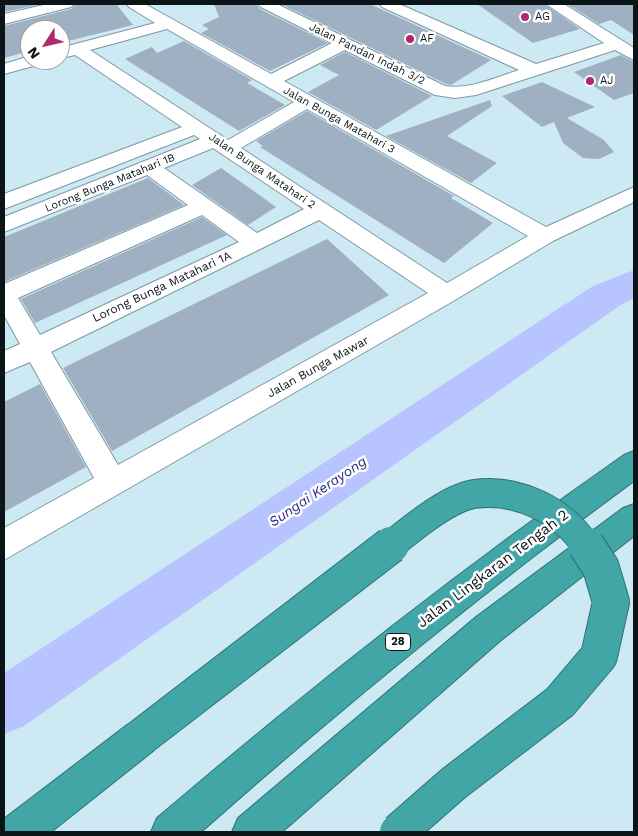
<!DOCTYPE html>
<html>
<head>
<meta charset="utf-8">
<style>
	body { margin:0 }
	#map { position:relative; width:638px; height:836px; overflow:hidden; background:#cde9f3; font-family:"Work Sans",sans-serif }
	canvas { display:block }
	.frame { position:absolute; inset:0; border:5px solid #0b1518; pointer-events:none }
	.north { position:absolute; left:20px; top:20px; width:50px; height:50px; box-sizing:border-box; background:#fff; border:1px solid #9da1a3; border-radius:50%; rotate:235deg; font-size:14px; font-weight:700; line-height:20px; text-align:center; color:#0b1518 }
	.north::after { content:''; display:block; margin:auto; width:18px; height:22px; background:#b0296c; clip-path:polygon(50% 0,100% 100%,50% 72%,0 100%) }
</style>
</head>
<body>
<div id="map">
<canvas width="638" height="836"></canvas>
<div class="frame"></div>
<div class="north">N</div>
</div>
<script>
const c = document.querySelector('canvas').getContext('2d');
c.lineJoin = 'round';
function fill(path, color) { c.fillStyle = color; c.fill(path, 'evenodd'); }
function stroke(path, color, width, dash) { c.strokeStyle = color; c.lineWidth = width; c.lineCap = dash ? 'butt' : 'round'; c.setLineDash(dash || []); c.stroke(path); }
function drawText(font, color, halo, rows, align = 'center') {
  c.font = font + ' "Work Sans",sans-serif'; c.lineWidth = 5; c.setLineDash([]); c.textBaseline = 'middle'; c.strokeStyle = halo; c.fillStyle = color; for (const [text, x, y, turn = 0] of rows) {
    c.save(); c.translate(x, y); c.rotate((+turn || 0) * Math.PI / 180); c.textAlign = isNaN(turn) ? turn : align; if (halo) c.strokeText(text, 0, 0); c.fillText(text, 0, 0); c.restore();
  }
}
fill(new Path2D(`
	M634 270V298L619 306 24 726 4 734V673L593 286Z`), '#b7c4ff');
fill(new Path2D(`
	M4 4H41L4 12Z
	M76 4H116L133 25 60 43V30H30V51L4 58V26L71 9Z
	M214 4H256L260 9 328 43 270 71 201 33 209 29 202 25 219 17Z
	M281 4H370L491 60 451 85 446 84Z
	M477 4H544L580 29 533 43Z
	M567 4H634V35L611 20 599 24Z
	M184 41 252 80 247 83 285 105 239 131 125 59 152 47 157 53Z
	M345 52 432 96 376 130 308 92 339 75 320 65Z
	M621 55 634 62V93L614 100 574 72Z
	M542 82 595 107 567 118 604 140 614 152 599 159 583 158 563 143 554 122 542 127 502 96Z
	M490 100 492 106 447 136 497 163 471 183 386 136Z
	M307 111 454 196 451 198 493 223 444 263 260 147 263 146 256 141Z
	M221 168 265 199 276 207 248 225 192 185Z
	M148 178 184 205 4 282V237Z
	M202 217 227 235 35 323 21 299Z
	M327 239 389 295 112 451 63 368Z
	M40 384 86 467 4 512V402Z`), '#9eb0c2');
const minor = new Path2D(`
	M48 4H74L71 7 4 24V14Z
	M127 4H145L271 74 332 43 261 7 258 4H277L445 86C470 90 496 77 519 70L382 7 380 4H399L536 64 604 43 546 4H564L634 48V60L615 50 476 95 455 98 435 95 345 50 284 81 546 227 634 187V202L553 241 455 300 4 560V528L94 478 30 362 4 373V351L20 344 4 315V284L188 205 147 175 4 232V217L200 139 194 135 4 209V194L182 127 75 55 66 57 60 55V48L155 23 129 7ZM167 29 294 102 228 140 90 50ZM307 109 528 236 447 283 241 148ZM213 148 304 209 257 233 164 168ZM202 215 239 242 40 335 18 298ZM319 220 428 293 118 465 51 352Z
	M30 56V60H43L41 64 4 74V64Z`);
const highway = new Path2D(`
	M634 451V481C484 591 340 709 201 832H151L157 818C307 690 462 568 624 455Z
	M634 504V536L500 641 282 832H232L238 818 476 617 623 508Z
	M140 719 153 725 159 738 153 751 51 832H4L5 818 127 725Z`);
stroke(minor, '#7e98a1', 2);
stroke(highway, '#2e7374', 2);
fill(minor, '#fff');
fill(highway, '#41a6a5');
const highwayBridgeFar1 = new Path2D(`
	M390 546C410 530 448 498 474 494 518 488 562 510 586 546`);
const highwayBridge = new Path2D(`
	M140 738 391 545
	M398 832 454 783 560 702 599 656 611 602 601 568 586 545`);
stroke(highwayBridgeFar1, '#2e7374', 30, []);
stroke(highwayBridge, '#2e7374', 38, []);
stroke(highwayBridgeFar1, '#41a6a5', 28);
stroke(highwayBridge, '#41a6a5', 36);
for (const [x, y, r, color] of [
	[525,17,5,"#b0296c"],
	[410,39,5,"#b0296c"],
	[590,81,5,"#b0296c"]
]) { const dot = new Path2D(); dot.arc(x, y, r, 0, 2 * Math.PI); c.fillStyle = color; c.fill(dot); stroke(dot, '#fff', 2); }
drawText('11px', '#0b1518', '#fff', [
	["AG",535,17],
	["AF",420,39],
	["AJ",600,81]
], 'left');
drawText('11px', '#0b1518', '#fff', [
	["Jalan Pandan Indah 3/2",367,54,26],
	["Jalan Bunga Matahari 3",339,120,29],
	["Jalan Bunga Matahari 2",262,171,34],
	["Lorong Bunga Matahari 1B",110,183,-22]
]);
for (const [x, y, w] of [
	[398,642,25]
]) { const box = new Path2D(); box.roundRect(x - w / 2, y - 8.5, w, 17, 4); c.fillStyle = '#fff'; c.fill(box); stroke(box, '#0b1518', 1); }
drawText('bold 11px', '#0b1518', null, [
	["28",398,642]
]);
drawText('12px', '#0b1518', '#fff', [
	["Lorong Bunga Matahari 1A",162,287,-25],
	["Jalan Bunga Mawar",318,367,-29]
]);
drawText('italic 14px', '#272a7b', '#fff', [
	["Sungai Kerayong",318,492,-34]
]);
drawText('15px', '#0b1518', '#fff', [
	["Jalan Lingkaran Tengah 2",493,569,-37]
]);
</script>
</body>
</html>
